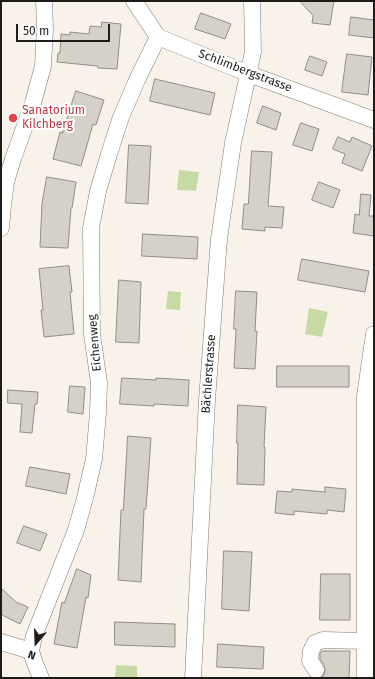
<!DOCTYPE html>
<html>
<head>
<meta charset="utf-8">
<style>
	body { margin:0 }
	#map { position:relative; width:375px; height:679px; overflow:hidden; background:#f8f2eb; font-family:"Fira Sans",sans-serif }
	canvas { display:block }
	.frame { position:absolute; inset:0; border:2px solid #1d1c19; pointer-events:none }
	.north { position:absolute; left:16px; top:623px; width:40px; height:40px; -webkit-text-stroke:3px #fff; paint-order:stroke; rotate:199deg; font-size:11px; font-weight:700; line-height:16px; text-align:center; color:#1d1c19 }
	.north::after { content:''; display:block; margin:auto; width:14px; height:18px; background:#1d1c19; clip-path:polygon(50% 0,100% 100%,50% 72%,0 100%) }
	.scale { position:absolute; left:16px; top:24px; width:94px; height:18px; box-sizing:border-box; border:2px solid #1d1c19; border-top:0; padding-left:5px; font-size:12px; line-height:14px; white-space:nowrap; color:#1d1c19; -webkit-text-stroke:3px #fff; paint-order:stroke }
</style>
</head>
<body>
<div id="map">
<canvas width="375" height="679"></canvas>
<div class="frame"></div>
<div class="north">N</div>
<div class="scale">50 m</div>
</div>
<script>
const c = document.querySelector('canvas').getContext('2d');
c.lineJoin = 'round';
function fill(path, color) { c.fillStyle = color; c.fill(path, 'evenodd'); }
function stroke(path, color, width, dash) { c.strokeStyle = color; c.lineWidth = width; c.lineCap = dash ? 'butt' : 'round'; c.setLineDash(dash || []); c.stroke(path); }
function drawText(font, color, halo, rows, align = 'center') {
  c.font = font + ' "Fira Sans",sans-serif'; c.lineWidth = 4; c.setLineDash([]); c.textBaseline = 'middle'; c.strokeStyle = halo; c.fillStyle = color; for (const [text, x, y, turn = 0] of rows) {
    c.save(); c.translate(x, y); c.rotate((+turn || 0) * Math.PI / 180); c.textAlign = isNaN(turn) ? turn : align; if (halo) c.strokeText(text, 0, 0); c.fillText(text, 0, 0); c.restore();
  }
}
fill(new Path2D(`
	M179 170 199 172 196 191 177 190Z
	M168 291 181 292 180 310 166 309Z
	M309 308 328 312 322 337 305 334Z
	M116 665 137 666V678H115Z`), '#c7daa5');
const building = new Path2D(`
	M300 1H334L330 25 312 23 313 16Z
	M201 13 231 24 225 39 195 29Z
	M351 17 374 20V38L349 35Z
	M102 22 121 24 117 69 98 68V66L57 62 58 53H60L61 34 70 35V32L89 34 90 26 101 27Z
	M347 54 372 57 368 95 342 92Z
	M310 56 327 62 322 76 305 70Z
	M155 79 215 93 210 115 150 101Z
	M76 91 104 100 96 125 93 124 81 166 53 159 60 132 62 133Z
	M263 106 281 113 276 130 257 123Z
	M301 123 319 129 312 151 293 145Z
	M338 137 350 142 352 137 372 146 362 171 342 163 345 154 333 149Z
	M129 145 151 146 148 204 126 203Z
	M252 151 272 152 268 206 284 207 282 228 265 227V231L242 229 244 204H248Z
	M47 177 76 182 72 208H71L68 248 40 247 42 204Z
	M319 182 340 190 333 208 312 200Z
	M361 194 371 195 369 216H374V236L353 233 355 214 359 215Z
	M143 234 198 237 197 259 142 256Z
	M302 259 369 271 365 292 298 280Z
	M69 266 72 292H70L74 334 44 337 41 310H43L39 269Z
	M119 280 141 282 139 343 116 342Z
	M236 291 257 292 255 331H257L255 369 234 368 236 329H234Z
	M277 366H349V387H277Z
	M122 378 156 380V378L189 380 188 406 154 404V406L120 404Z
	M70 386 85 387 83 414 68 412Z
	M8 390 38 392 37 404H35L32 433 20 432 22 404 8 403Z
	M238 405 266 407 264 447H265L264 485 237 484 238 443H237Z
	M128 436 151 438 146 509H144L141 582 118 580 121 510H123Z
	M30 467 70 474 66 494 26 486Z
	M325 487 346 489 344 512 327 510V514L294 511V515L275 513 277 491 292 492V489L325 492Z
	M24 526 47 534 40 551 17 543Z
	M224 551 252 552 249 611 222 609Z
	M77 569 91 575 88 598 86 597 77 648 54 644 62 602 64 603Z
	M321 574H350V620H320Z
	M1 588 16 602 28 607 20 624 4 616 1 614Z
	M115 622 175 624V647L115 645Z
	M218 644 264 647 263 669 217 667Z
	M322 651H350L349 678H321L324 675 325 670 324 665 320 659V654Z`);
fill(building, '#d5d0c8');
stroke(building, '#918c85', 1);
const minor = new Path2D(`
	M134 1 158 37 249 74 374 120
	M1 228 3 205 6 182 13 159 33 103 43 66 45 29 44 1
	M1 642 31 651 34 661 41 678
	M31 651 34 636 76 530 85 498 94 459 98 413 99 383 92 334 91 228 98 191 109 154 121 117 137 80 158 37
	M316 670 310 661 311 651 315 643 323 640 365 641
	M193 678 207 400 219 239 233 143 253 52 252 1
	M365 678V396L374 334`);
stroke(minor, '#7f7a74', 17);
stroke(minor, '#fff', 16);
for (const [x, y, r, color] of [
	[13,118,5,"#e0444e"]
]) { const dot = new Path2D(); dot.arc(x, y, r, 0, 2 * Math.PI); c.fillStyle = color; c.fill(dot); stroke(dot, '#fff', 1.5); }
drawText('12px', '#1d1c19', '#fff', [
	["Schlimbergstrasse",245,71,21],
	["Eichenweg",95,343,-95],
	["Bächlerstrasse",209,374,-86]
]);
drawText('12px', '#be3a42', '#fff', [
	["Sanatorium",22,111],
	["Kilchberg",22,125]
], 'left');
</script>
</body>
</html>
